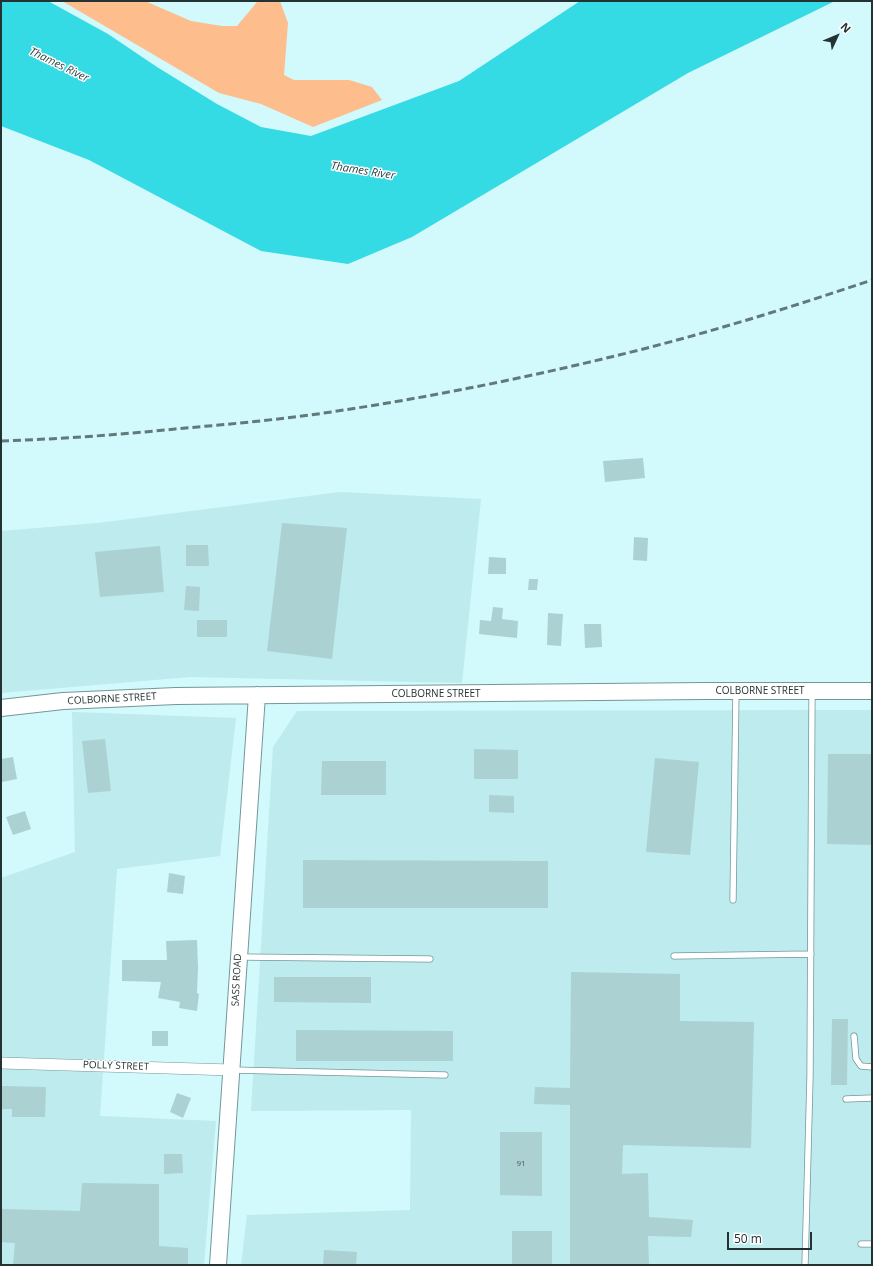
<!DOCTYPE html>
<html>
<head>
<meta charset="utf-8">
<style>
	body { margin:0 }
	#map { position:relative; width:873px; height:1266px; overflow:hidden; background:#d2f9fb; font-family:"Open Sans",sans-serif }
	canvas { display:block }
	.frame { position:absolute; inset:0; border:2px solid #233233; pointer-events:none }
	.north { position:absolute; left:817px; top:16px; width:40px; height:40px; -webkit-text-stroke:3px #fefefe; paint-order:stroke; rotate:46deg; font-size:11px; font-weight:700; line-height:16px; text-align:center; color:#233233 }
	.north::after { content:''; display:block; margin:auto; width:14px; height:18px; background:#233233; clip-path:polygon(50% 0,100% 100%,50% 72%,0 100%) }
	.scale { position:absolute; left:727px; top:1232px; width:85px; height:18px; box-sizing:border-box; border:2px solid #233233; border-top:0; padding-left:5px; font-size:12px; line-height:14px; white-space:nowrap; color:#233233; -webkit-text-stroke:3px #fefefe; paint-order:stroke }
</style>
</head>
<body>
<div id="map">
<canvas width="873" height="1266"></canvas>
<div class="frame"></div>
<div class="north">N</div>
<div class="scale">50 m</div>
</div>
<script>
const c = document.querySelector('canvas').getContext('2d');
c.lineJoin = 'round';
function fill(path, color) { c.fillStyle = color; c.fill(path, 'evenodd'); }
function stroke(path, color, width, dash) { c.strokeStyle = color; c.lineWidth = width; c.lineCap = dash ? 'butt' : 'round'; c.setLineDash(dash || []); c.stroke(path); }
function drawText(font, color, halo, rows, align = 'center') {
  c.font = font + ' "Open Sans",sans-serif'; c.lineWidth = 3; c.setLineDash([]); c.textBaseline = 'middle'; c.strokeStyle = halo; c.fillStyle = color; for (const [text, x, y, turn = 0] of rows) {
    c.save(); c.translate(x, y); c.rotate((+turn || 0) * Math.PI / 180); c.textAlign = isNaN(turn) ? turn : align; if (halo) c.strokeText(text, 0, 0); c.fillText(text, 0, 0); c.restore();
  }
}
fill(new Path2D(`
	M340 492 481 499 462 683 190 677 1 693V531L98 523Z
	M872 710V1265H241L247 1215 410 1210 411 1110 251 1111 273 747 297 711Z
	M72 712 236 718 220 856 117 869 100 1116 216 1121 204 1265H1V878L75 852Z`), '#bdebee');
fill(new Path2D(`
	M62 1H145L191 21 222 26H237L257 2 261 1H280L288 23 284 75 294 80H349L372 87 382 100 313 127 261 104 219 93Z`), '#febd8d');
fill(new Path2D(`
	M1 1H48L108 34 157 67 217 104 261 127 311 136 459 81 580 1H835L688 73 412 237 348 264 261 251 89 160 1 126Z`), '#34dbe4');
fill(new Path2D(`
	M643 458 645 478 605 482 603 461Z
	M282 523 347 528 332 659 267 651Z
	M634 537 648 538 647 561 633 560Z
	M186 545H208L209 566H186Z
	M160 546 164 592 100 597 95 552Z
	M489 557 506 558V574H488Z
	M529 579H538L537 590H528Z
	M186 586 200 587 199 611 184 610Z
	M493 607 503 608 502 619 518 621 517 638 479 634 480 620 491 621Z
	M548 613 563 614 561 646 547 645Z
	M197 620H227V637H197Z
	M584 624H601L602 647 585 648Z
	M105 739 111 791 88 793 82 741Z
	M474 749 518 750V779H474Z
	M828 754H872V845L827 844Z
	M13 757 17 779 2 782 1 774V759Z
	M655 758 699 762 690 855 646 852Z
	M322 761H386V795H321Z
	M489 795 514 796V813L489 812Z
	M25 811 31 829 13 835 6 817Z
	M303 860 548 861V908H303Z
	M169 873 185 876 183 894 167 892Z
	M197 940 198 968 197 993 199 994 197 1011 179 1008 180 1002 158 998 161 982 122 981V960H167L166 941Z
	M571 972 680 974V1021L754 1022 751 1148 623 1145 622 1174 648 1173 649 1217 693 1220 691 1237 648 1236 649 1265H570V1105L534 1104 535 1087 570 1088Z
	M274 977H371V1003L274 1002Z
	M832 1019H848L847 1085H831Z
	M296 1030 453 1031V1061H296Z
	M152 1031H168V1046H152Z
	M1 1086 46 1087 45 1117H12V1109H1Z
	M177 1093 191 1098 183 1118 170 1112Z
	M500 1132H542V1196L500 1195Z
	M164 1154H182L183 1173 164 1174Z
	M82 1183 159 1184V1246L188 1248V1265H13L15 1243 1 1242V1209L80 1211Z
	M512 1231H552V1265H512Z
	M324 1250 357 1252 356 1265H323Z`), '#abd1d3');
const lane = new Path2D(`
	M733 900 736 691
	M674 956 811 954
	M240 957 430 959
	M854 1036 856 1059 861 1066 872 1067
	M232 1070 445 1075
	M846 1099 872 1098
	M861 1244H872
	M805 1265 810 1077 812 692`);
const street = new Path2D(`
	M1 1063 232 1070`);
const secondary = new Path2D(`
	M1 708 63 701 176 696 704 691H872
	M218 1265 257 695`);
stroke(lane, '#739799', 7);
stroke(street, '#739799', 12);
stroke(secondary, '#739799', 18);
stroke(lane, '#fff', 5.5);
stroke(street, '#fff', 11);
stroke(secondary, '#fff', 16);
stroke(new Path2D(`
	M1 441C59 439 117 435 175 429 231 424 288 419 344 410 436 396 529 377 619 355 705 334 789 308 872 280`), '#61797a', 3, [8, 4]);
drawText('8px', '#455a5b', null, [
	["91",521,1164]
]);
drawText('10px', '#233233', '#fefefe', [
	["COLBORNE STREET",760,691],
	["COLBORNE STREET",436,694],
	["COLBORNE STREET",112,699,-3],
	["SASS ROAD",237,980,-87],
	["POLLY STREET",116,1066,2]
]);
drawText('italic 11px', '#1f393a', '#fefefe', [
	["Thames River",59,65,26],
	["Thames River",363,171,9]
]);
</script>
</body>
</html>
